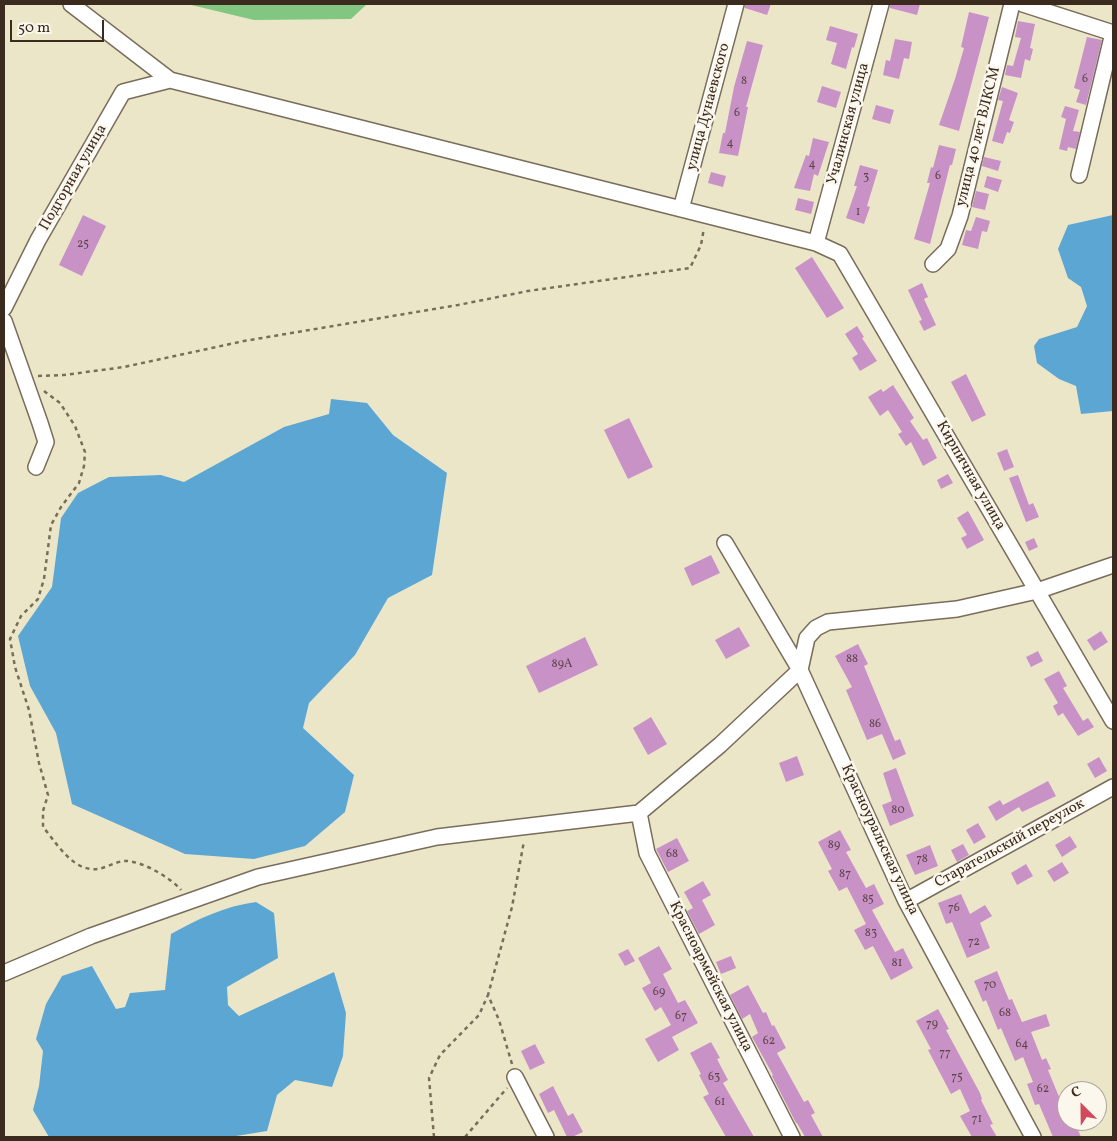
<!DOCTYPE html>
<html>
<head>
<meta charset="utf-8">
<style>
	body { margin:0 }
	#map { position:relative; width:1117px; height:1141px; overflow:hidden; background:#ece6c9; font-family:Vollkorn,serif }
	canvas { display:block }
	.frame { position:absolute; inset:0; border:5px solid #3b2a1e; pointer-events:none }
	.north { position:absolute; left:1057px; top:1081px; width:50px; height:50px; box-sizing:border-box; background:#fbf7ec; border:1px solid #aea59a; border-radius:50%; rotate:337deg; font-size:14px; font-weight:700; line-height:20px; text-align:center; color:#3b2a1e }
	.north::after { content:''; display:block; margin:auto; width:18px; height:22px; background:#d1495b; clip-path:polygon(50% 0,100% 100%,50% 72%,0 100%) }
	.scale { position:absolute; left:10px; top:20px; width:94px; height:22px; box-sizing:border-box; border:2px solid #3b2a1e; border-top:0; padding-left:6px; font-size:15px; line-height:18px; white-space:nowrap; color:#3b2a1e; -webkit-text-stroke:4px #fbf7ec; paint-order:stroke }
</style>
</head>
<body>
<div id="map">
<canvas width="1117" height="1141"></canvas>
<div class="frame"></div>
<div class="north">С</div>
<div class="scale">50 m</div>
</div>
<script>
const c = document.querySelector('canvas').getContext('2d');
c.lineJoin = 'round';
function fill(path, color) { c.fillStyle = color; c.fill(path, 'evenodd'); }
function stroke(path, color, width, dash) { c.strokeStyle = color; c.lineWidth = width; c.lineCap = dash ? 'butt' : 'round'; c.setLineDash(dash || []); c.stroke(path); }
function drawText(font, color, halo, rows, align = 'center') {
  c.font = font + ' Vollkorn,serif'; c.lineWidth = 5; c.setLineDash([]); c.textBaseline = 'middle'; c.strokeStyle = halo; c.fillStyle = color; for (const [text, x, y, turn = 0] of rows) {
    c.save(); c.translate(x, y); c.rotate((+turn || 0) * Math.PI / 180); c.textAlign = isNaN(turn) ? turn : align; if (halo) c.strokeText(text, 0, 0); c.fillText(text, 0, 0); c.restore();
  }
}
fill(new Path2D(`
	M187 4H367L351 19 254 20Z`), '#81c782');
fill(new Path2D(`
	M1113 215V411L1081 414 1076 386 1059 379 1037 363 1034 346 1039 339 1077 327 1087 306 1081 287 1068 278 1058 249 1068 225Z
	M331 399 367 403 393 435 447 473 432 575 388 598 355 655 309 703 303 728 354 775 345 812 305 846 254 859 185 854 72 804 56 733 30 686 18 636 52 587 61 518 78 493 109 477 161 475 184 482 284 427 329 414Z
	M256 902 274 913 278 958 227 987 228 1005 239 1016 334 972 346 1013 343 1056 332 1087 295 1080 277 1095 267 1131 230 1137H49L33 1110 39 1086 43 1051 36 1039 46 1004 62 976 92 966 116 1009 125 1007 130 993 165 990 171 934C198 919 225 906 256 902Z`), '#5ca6d4');
fill(new Path2D(`
	M745 4H771L767 15 745 8Z
	M890 4H920L917 15 890 8Z
	M969 12 989 17 959 131 939 125 955 79 964 48 961 47Z
	M1018 21 1035 24 1030 48 1033 49 1030 61 1025 59 1021 78 1005 75 1007 65 1013 66 1021 38 1015 37Z
	M830 26 858 34 854 48 852 47 846 69 831 64 837 43 826 40Z
	M1087 37 1102 40 1086 105 1076 102 1080 90 1074 88Z
	M895 39 912 42 909 59 904 58 899 79 883 75 886 60 890 61Z
	M747 41 763 45 746 107H748L738 156 719 153 723 133H725L734 87Z
	M822 86 841 92 836 108 817 102Z
	M1002 87 1018 93 1009 120 1014 122 1010 133 1007 132 1003 144 992 141 1003 101 998 100Z
	M876 105 894 110 890 124 872 119Z
	M1065 106 1079 110 1073 131 1080 132 1076 149 1068 147 1067 151 1059 149 1066 119 1061 117Z
	M813 138 829 142 818 176 814 174 810 191 794 188 806 155 809 156Z
	M939 145 956 149 952 165H950L930 244 914 239 930 183H927L931 167 933 168Z
	M984 157 1001 161 998 171 982 166Z
	M860 165 878 170 867 206 870 207 864 224 846 218 857 186H854Z
	M711 172 726 176 723 187 708 183Z
	M987 176 1002 180 998 192 984 187Z
	M976 191 989 194 985 210 972 207Z
	M798 198 814 202 811 214 795 210Z
	M83 215 106 226 82 276 59 265Z
	M976 217 990 221 987 232 982 231 978 249 962 245 966 230 971 231Z
	M812 257 844 308 827 318 795 268Z
	M922 283 928 297 924 299 936 325 924 331 919 321 922 320 908 290Z
	M857 326 864 337 862 338 877 361 860 371 852 358 858 354 845 334Z
	M966 374 986 415 972 422 951 382Z
	M893 385 914 418 910 421 923 440 927 438 937 458 923 466 911 442 906 446 898 434 902 432 888 410 880 416 868 397 881 389 883 392Z
	M629 418 653 467 628 479 604 430Z
	M1007 449 1014 467 1004 471 997 453Z
	M948 474 953 483 941 489 937 480Z
	M1018 475 1029 505 1033 503 1039 517 1026 522 1009 478Z
	M968 511 984 540 967 549 961 538 967 535 957 518Z
	M1034 538 1038 547 1029 551 1025 542Z
	M711 555 720 573 692 586 684 568Z
	M739 627 750 646 726 659 715 640Z
	M1101 631 1108 642 1094 651 1087 640Z
	M585 637 598 665 539 693 526 666Z
	M858 644 868 664 864 666 895 741 900 739 906 754 893 760 882 734 867 740 846 690 852 687 835 656Z
	M1038 651 1043 661 1031 667 1026 657Z
	M1059 671 1067 686 1063 688 1083 721 1088 718 1094 727 1078 736 1063 713 1058 716 1053 706 1058 703 1044 679Z
	M651 717 667 744 648 755 633 728Z
	M797 756 804 775 786 782 779 763Z
	M1099 757 1107 771 1095 778 1087 764Z
	M896 768 914 816 890 826 882 805 892 801 883 773Z
	M1048 781 1056 796 1022 812 1019 807 996 821 988 807 1000 800 1003 805Z
	M978 823 986 837 974 844 966 830Z
	M840 830 851 850 846 852 866 888 874 884 884 904 872 910 895 952 903 948 913 968 891 980 873 946 865 950 854 930 866 924 847 887 839 891 828 871 832 869 818 842Z
	M1070 836 1077 847 1062 857 1055 845Z
	M677 838 689 861 668 872 656 849Z
	M963 844 969 855 957 862 951 850Z
	M930 845 938 866 915 875 906 855Z
	M1062 862 1069 873 1054 882 1047 871Z
	M1026 864 1033 876 1017 885 1011 873Z
	M703 881 711 895 702 900 715 925 699 934 687 911 693 908 684 892Z
	M961 894 970 914 985 905 992 916 980 923 990 948 967 958 952 922 946 924 938 903Z
	M659 946 672 969 663 974 678 1003 685 1000 698 1023 672 1037 679 1050 658 1062 645 1039 671 1025 661 1007 655 1011 642 988 651 983 638 958Z
	M628 949 635 961 625 966 618 954Z
	M731 956 736 968 721 974 716 962Z
	M997 971 1009 1000 1012 999 1022 1022 1046 1014 1050 1026 1031 1032 1042 1060 1046 1058 1051 1069 1048 1070 1064 1109 1067 1108V1121H1074L1081 1137H1053L1039 1104 1035 1105 1027 1084 1033 1082 1023 1057 1015 1061 1001 1028 998 1030 986 1000 983 1002 974 981Z
	M748 985 763 1013 766 1012 772 1026 774 1025 786 1048 777 1053 804 1102 808 1100 815 1113 811 1115 823 1137H805L797 1123H796L772 1076 773 1075 752 1037 758 1033 750 1014 742 1019 730 995Z
	M938 1009 949 1029 946 1030 980 1093 982 1099 981 1100 993 1124 990 1125 997 1137H972L960 1116 970 1111 960 1089 951 1094 928 1050 931 1049 916 1021Z
	M711 1042 720 1058 717 1059 728 1080 723 1083 754 1137H726L703 1097 709 1094 699 1075 701 1074 690 1053Z
	M535 1044 545 1063 530 1070 521 1051Z
	M553 1086 568 1116 573 1113 583 1132 572 1137H567L554 1110 548 1113 539 1094Z`), '#c892c7');
const minor = new Path2D(`
	M71 4 170 80 816 243 840 254 1113 721
	M1023 4 1113 33
	M1079 175 1113 33
	M681 209 736 4
	M816 243 881 4
	M933 264 948 249 960 216 1012 4
	M4 308 38 240 123 92 170 80
	M4 321 40 423 46 442 36 467
	M725 543 800 670 906 901 1033 1137
	M639 813 647 853 792 1137
	M906 901 1113 787
	M4 973 91 936 258 877 437 837 639 813 720 745 800 670 807 638 816 628 828 622 957 609 1037 591 1113 565
	M515 1077 546 1137`);
stroke(minor, '#796c5a', 18);
stroke(new Path2D(`
	M38 376 64 375 124 367 244 341 458 305 528 291 690 268 701 245 704 228
	M44 391 60 403 75 426 85 452 84 466 79 483 61 507 51 525 44 579 38 599 21 616 10 639 15 667 29 710 39 763 48 795 43 811V827C55 841 70 867 91 869 102 871 113 862 124 861 141 860 171 878 181 890
	M512 1064 499 1020 488 995 512 907 524 841
	M434 1137 429 1078 440 1055 479 1015 488 995
	M465 1137 507 1088`), '#796c5a', 2.5, [4, 4]);
stroke(minor, '#fff', 15);
drawText('12px', '#5e4448', null, [
	["6",1085,80],
	["8",744,82],
	["6",737,114],
	["4",730,144],
	["4",812,165],
	["6",938,177],
	["3",866,178],
	["1",858,213],
	["25",83,245],
	["88",852,660],
	["89А",562,665],
	["86",875,725],
	["80",898,811],
	["89",834,846],
	["68",672,855],
	["78",922,860],
	["87",845,875],
	["85",868,900],
	["76",954,909],
	["83",871,934],
	["72",974,943],
	["81",897,964],
	["70",990,986],
	["69",659,993],
	["68",1005,1014],
	["67",681,1017],
	["79",932,1025],
	["62",769,1042],
	["64",1022,1045],
	["77",945,1054],
	["63",714,1078],
	["75",957,1078],
	["62",1043,1090],
	["61",720,1103],
	["71",977,1120]
]);
drawText('15px', '#3b2a1e', '#fbf7ec', [
	["улица Дунаевского",709,107,-75],
	["Учалинская улица",849,124,-75],
	["улица 40 лет ВЛКСМ",979,137,-76],
	["Подгорная улица",74,178,-60],
	["Кирпичная улица",970,476,60],
	["Красноуральская улица",879,840,65],
	["Старательский переулок",1010,844,-29],
	["Красноармейская улица",710,977,63]
]);
</script>
</body>
</html>
